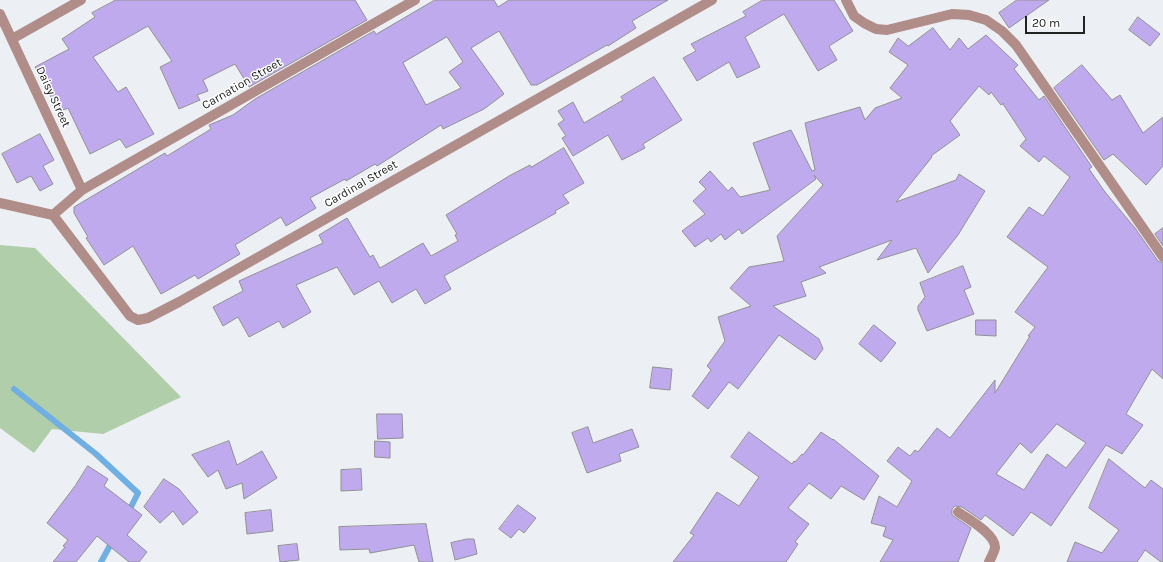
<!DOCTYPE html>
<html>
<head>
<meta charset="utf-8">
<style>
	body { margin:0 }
	#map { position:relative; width:1163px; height:562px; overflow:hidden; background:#eceff3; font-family:Karla,sans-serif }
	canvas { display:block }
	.scale { position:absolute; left:1025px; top:16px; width:60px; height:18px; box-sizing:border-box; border:2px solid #212223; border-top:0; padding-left:5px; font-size:12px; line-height:14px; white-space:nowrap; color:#212223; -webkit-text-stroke:3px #fff; paint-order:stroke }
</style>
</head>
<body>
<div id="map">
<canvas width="1163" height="562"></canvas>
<div class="scale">20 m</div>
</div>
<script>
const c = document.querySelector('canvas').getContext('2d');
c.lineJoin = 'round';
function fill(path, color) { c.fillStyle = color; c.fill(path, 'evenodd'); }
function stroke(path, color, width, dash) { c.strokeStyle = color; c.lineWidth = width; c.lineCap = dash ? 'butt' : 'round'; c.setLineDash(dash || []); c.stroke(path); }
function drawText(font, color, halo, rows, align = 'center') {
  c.font = font + ' Karla,sans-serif'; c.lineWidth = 3; c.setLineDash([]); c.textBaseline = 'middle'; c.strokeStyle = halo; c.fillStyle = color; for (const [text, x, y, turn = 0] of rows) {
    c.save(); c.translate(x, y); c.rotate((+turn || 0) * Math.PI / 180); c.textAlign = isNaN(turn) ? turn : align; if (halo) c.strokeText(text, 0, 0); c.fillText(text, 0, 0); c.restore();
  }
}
fill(new Path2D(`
	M0 245 35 248 181 397 103 434 52 429 34 453 0 428Z`), '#b1ceaa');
stroke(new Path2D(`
	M14 389 96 454 138 493 128 513
	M101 562 113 540`), '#70afe1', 6);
const building = new Path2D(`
	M116 0H355L367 20 249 87 235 64 203 80 208 91 197 95 200 100 179 109 160 67 172 61 148 26 93 57 118 92 126 87 154 134 126 148 120 139 90 154 68 108 59 112 35 67 69 49 62 39 95 17 92 13Z
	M435 0H494L498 7 509 0H668L632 21 636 28 608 46 607 45 537 85H531L499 31 471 48 504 94 484 109 443 129 441 125 377 166 375 164 346 181 345 179 310 198 316 208 286 226 281 217 235 245 240 254 198 279 195 275 161 294 133 246 104 265 86 238 88 237 74 213V207L165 153 167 156 211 129 209 125 233 115 255 99 374 31 376 34ZM447 37 463 62 449 72 461 88 426 105 403 63Z
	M763 0H834L853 31 829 46 837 60 818 71 784 14 745 37 760 67 737 78 729 62 697 81 683 58 696 51 691 44 746 16 743 12Z
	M1017 0H1049L1009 28 999 13Z
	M1138 17 1160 34 1150 46 1129 30Z
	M933 28 950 50 959 38 968 49 986 35 1018 65 1014 69 1039 100 1044 96 1092 167 1089 169 1105 192 1135 228 1158 261 1163 263V379L1152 369 1126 414 1143 425 1122 454 1106 445 1051 526 1031 512 1013 536 985 515 981 520 962 507 955 506 952 509V515L971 528 958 562H880L893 540 883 536 886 527 871 523 879 496 897 507 912 481 887 461 898 447 910 456 915 450 918 452 937 428 950 438 995 380V393L1030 336H1028L1035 327 1015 312 1048 267 1007 237 1029 207 1043 216 1070 177 1044 156 1039 162 1020 146 1026 139 1003 104 1004 103 1001 105 991 92 989 95 979 86 950 121 960 135 931 156 932 157 896 202 956 180 959 174 985 191 958 235 928 273 916 248 877 260 892 240 819 267 826 273 801 282 806 296 773 306 819 339 823 349 815 360 779 335 738 389 729 382 708 409 692 396 711 370 707 366 725 341 718 317 751 306 730 288 749 267 784 261 777 236 823 185 814 175 816 179 742 234 739 229 725 240 721 234 711 242 708 238 695 247 682 231 705 214 693 201 706 189 699 182 710 171 728 191 732 187 740 197 770 190 753 143 791 130 812 171 815 170 805 123 860 107 865 120 875 108 902 98 890 88 908 65 889 52 898 38 908 46ZM1057 424 1086 443 1066 468 1047 454 1024 490 996 474 1020 443 1031 453Z
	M1082 65 1112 100 1120 95 1143 133 1163 117V166L1146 185 1113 154 1104 160 1054 88Z
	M654 77 682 120 643 144 645 148 622 160 608 135 573 156 562 138 566 136 558 124 564 120 558 111 573 102 584 123 623 100 621 97Z
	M40 134 54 160 43 166 53 184 40 191 31 176 17 183 2 154Z
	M564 148 584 183 563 195 569 203 555 211 556 213 444 276 451 289 425 304 416 289 392 303 379 281 354 295 337 267 296 285 311 312 283 328 279 321 249 337 238 317 223 326 213 307 243 291 239 281 323 243 319 235 347 218 370 257 373 255 380 268 423 243 431 256 458 241 455 235 457 234 446 215 509 176 530 165 531 167Z
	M1163 228V246L1155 234Z
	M963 266 971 287 964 290 974 314 927 331 918 310V306L925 297 920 283Z
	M976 320H996V336L976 335Z
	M874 325 896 343 881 362 859 344Z
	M653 367 672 369 670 390 650 388Z
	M377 414H402L403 438 378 439Z
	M588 427 593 443 632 429 639 447 619 454 621 461 587 473 572 433Z
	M749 432 792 464 794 461 795 462 802 454 803 455 821 432 833 440V439L879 476 864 500 841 486 831 499 809 483 788 508 809 524 795 542 798 544 786 562H673L694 535 690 533 717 492 739 506 759 477 731 457Z
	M229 441 237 465 262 451 277 478 244 499 242 483 226 489 218 470 208 477 192 455Z
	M375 441 390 442V458L375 457Z
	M1109 459 1145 488 1151 480 1163 489V562H1161L1145 550 1137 562H1067L1075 542 1102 553 1119 530 1089 508Z
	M88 466 108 479 104 486 142 515 127 535 147 552 139 562H129L97 536 76 562H53L65 547 63 546 68 540 47 523 75 486Z
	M361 469 362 490 341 491V470Z
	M164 479 179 489 198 512 183 525 173 511 160 523 144 507Z
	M518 505 536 518 524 533 519 529 511 538 499 529Z
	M271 510 273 531 247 534 245 513Z
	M426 524 433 562H419L414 545 370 553 369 549 340 550 339 527Z
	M467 539H474L477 554 455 560 451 543Z
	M297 544 299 560 280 562 278 546Z`);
fill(building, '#bfaaee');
stroke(building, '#919094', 1);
stroke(new Path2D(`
	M846 0 854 16 864 23 876 29 887 30 952 14 969 15 986 20 1002 31 1016 45 1163 257
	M0 14 82 190
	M12 39 81 0
	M0 203 53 215 82 190 415 0
	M53 215 130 316 138 320 148 318 179 302 712 0
	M958 512C968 519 996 534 995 548 994 552 991 558 989 562`), '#b18d89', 10);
drawText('12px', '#212223', '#fff', [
	["Carnation Street",242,84,-30],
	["Daisy Street",53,97,65],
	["Cardinal Street",361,184,-30]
]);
</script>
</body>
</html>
